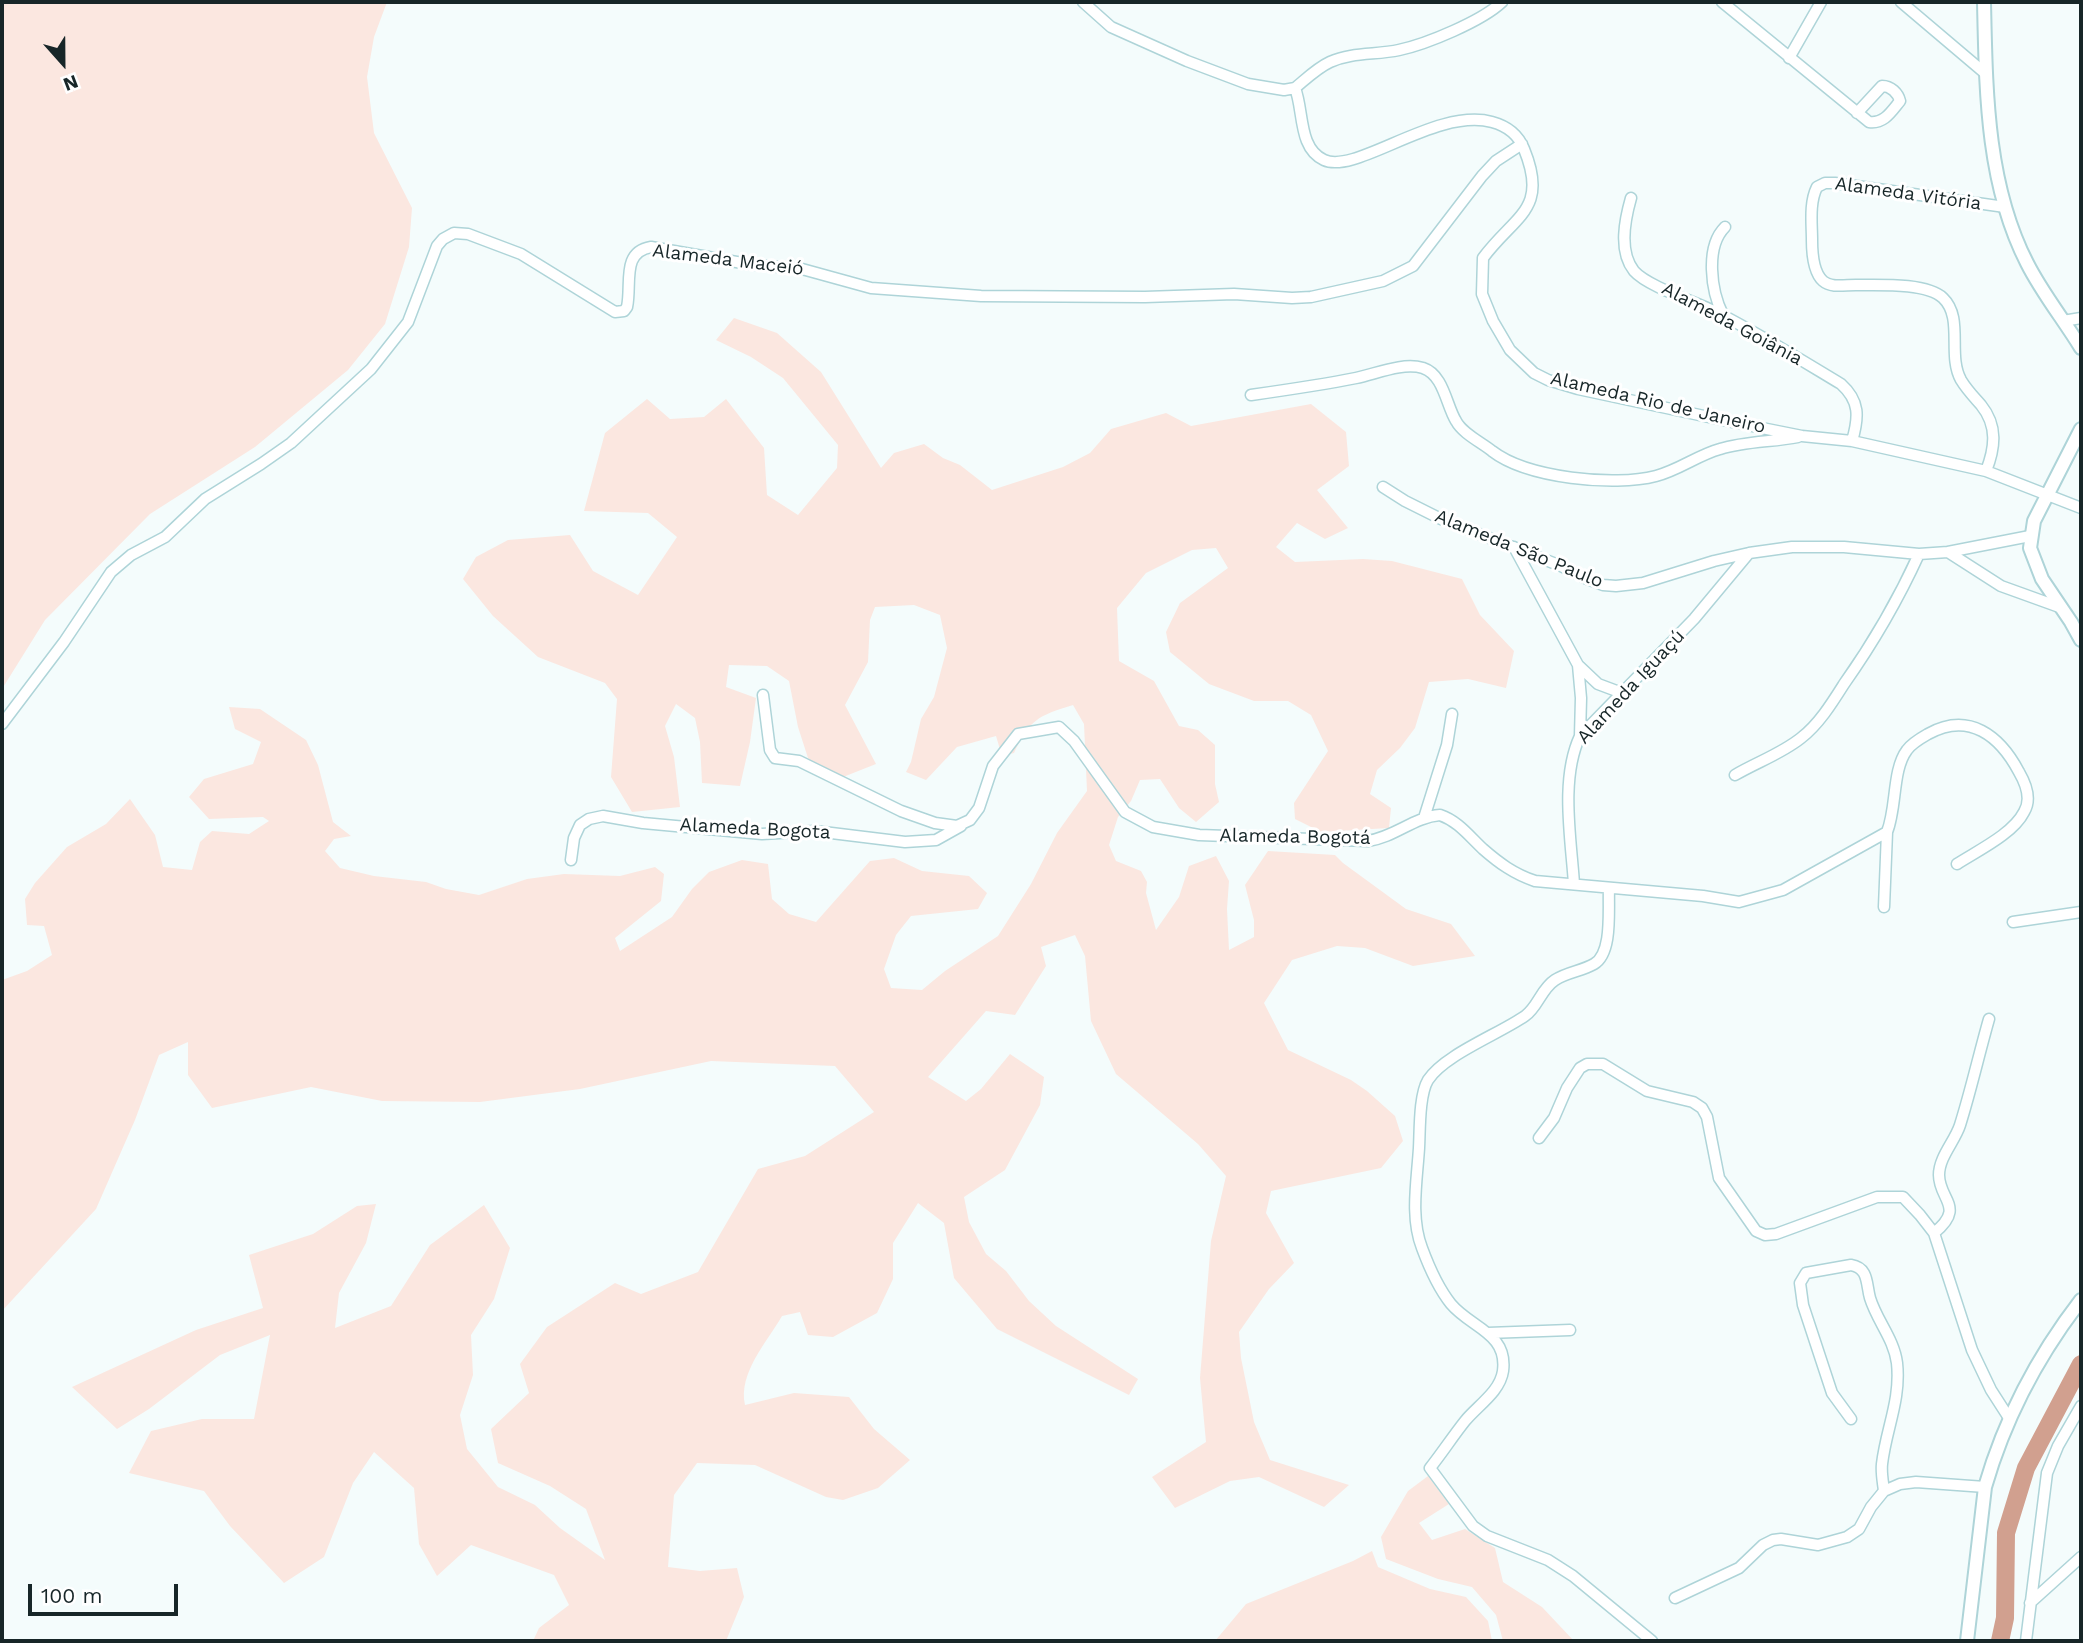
<!DOCTYPE html>
<html>
<head>
<meta charset="utf-8">
<style>
	body { margin:0 }
	#map { position:relative; width:2083px; height:1643px; overflow:hidden; background:#f4fcfc; font-family:"Work Sans",sans-serif }
	canvas { display:block }
	.frame { position:absolute; inset:0; border:4px solid #172628; pointer-events:none }
	.north { position:absolute; left:28px; top:28px; width:70px; height:70px; -webkit-text-stroke:5px #fff; paint-order:stroke; rotate:159deg; font-size:19px; font-weight:700; line-height:28px; text-align:center; color:#172628 }
	.north::after { content:''; display:block; margin:auto; width:24px; height:32px; background:#172628; clip-path:polygon(50% 0,100% 100%,50% 72%,0 100%) }
	.scale { position:absolute; left:28px; top:1584px; width:150px; height:32px; box-sizing:border-box; border:4px solid #172628; border-top:0; padding-left:9px; font-size:21px; line-height:24px; white-space:nowrap; color:#172628; -webkit-text-stroke:5px #fff; paint-order:stroke }
</style>
</head>
<body>
<div id="map">
<canvas width="2083" height="1643"></canvas>
<div class="frame"></div>
<div class="north">N</div>
<div class="scale">100 m</div>
</div>
<script>
const c = document.querySelector('canvas').getContext('2d');
c.lineJoin = 'round';
function fill(path, color) { c.fillStyle = color; c.fill(path, 'evenodd'); }
function stroke(path, color, width, dash) { c.strokeStyle = color; c.lineWidth = width; c.lineCap = dash ? 'butt' : 'round'; c.setLineDash(dash || []); c.stroke(path); }
function drawText(font, color, halo, rows, align = 'center') {
  c.font = font + ' "Work Sans",sans-serif'; c.lineWidth = 6; c.setLineDash([]); c.textBaseline = 'middle'; c.strokeStyle = halo; c.fillStyle = color; for (const [text, x, y, turn = 0] of rows) {
    c.save(); c.translate(x, y); c.rotate((+turn || 0) * Math.PI / 180); c.textAlign = isNaN(turn) ? turn : align; if (halo) c.strokeText(text, 0, 0); c.fillText(text, 0, 0); c.restore();
  }
}
fill(new Path2D(`
	M2 2H387L374 37 367 77 374 133 412 208 409 247 385 324 348 370 255 447 150 514 45 620 2 689Z
	M734 318 777 333 821 372 881 468 894 453 924 444 943 458 960 465 992 490 1063 467 1090 453 1111 429 1166 413 1191 426 1311 404 1346 432 1349 466 1317 490 1348 528 1325 539 1297 523 1276 547 1295 562 1363 559 1392 561 1462 579 1480 615 1514 651 1506 688 1468 679 1429 682 1415 728 1400 748 1377 770 1370 794 1391 808 1389 828 1321 832 1295 819 1294 803 1328 751 1311 715 1288 701H1254L1209 684 1170 652 1166 632 1180 603 1228 568 1216 548 1192 550 1146 573 1117 608 1119 661 1154 681 1179 726 1198 730 1215 745V784L1219 802 1196 822 1179 808 1160 779 1140 780 1131 801 1118 817 1109 845 1116 861 1141 871 1147 882 1146 893 1156 930 1179 897 1189 866 1216 856 1229 881 1227 909 1229 950 1254 937V920L1245 885 1268 851 1335 855 1343 863 1406 909 1451 924 1475 956 1413 966 1365 948 1337 946 1292 960 1264 1003 1288 1050 1351 1080 1367 1091 1395 1116 1403 1141 1381 1168 1271 1191 1266 1213 1294 1263 1269 1289 1239 1332 1241 1358 1254 1422 1270 1460 1349 1485 1324 1507 1259 1477 1230 1481 1175 1508 1152 1477 1206 1442 1200 1378 1211 1241 1226 1176 1198 1144 1116 1074 1091 1021 1085 956 1075 935 1041 947 1046 966 1015 1015 986 1011 928 1077 966 1101 981 1089 1010 1054 1044 1077 1040 1105 1005 1170 964 1197 969 1222 986 1254 1006 1271 1029 1301 1056 1326 1138 1379 1129 1395 997 1329 954 1278 944 1223 918 1203 893 1243V1279L877 1313 833 1337 808 1335 800 1312 782 1316C767 1342 738 1373 745 1405L794 1393 849 1397 874 1429 910 1460 878 1488 843 1500 826 1497 755 1465 697 1463 674 1495 668 1567 700 1571 737 1568 744 1597 726 1641H533L539 1628 569 1605 554 1575 471 1545 437 1576 419 1544 414 1488 374 1452 353 1483 324 1557 284 1583 230 1526 204 1491 129 1473 151 1431 202 1419H254L270 1335 220 1355 149 1409 117 1429 72 1387 196 1330 263 1308 249 1255 313 1234 357 1206 376 1204 366 1243 339 1293 335 1328 391 1306 430 1245 484 1205 510 1248 494 1299 471 1335 473 1375 460 1415 467 1449 498 1487 535 1505 560 1528 605 1560 586 1509 550 1486 498 1463 491 1429 529 1393 520 1364 547 1327 615 1283 641 1294 698 1272 758 1169 805 1156 874 1112 835 1066 711 1061 580 1089 480 1102 382 1101 311 1087 212 1108 188 1075V1042L159 1055 135 1120 96 1209 2 1311V980L27 971 52 955 44 926 27 925 25 899 35 883 67 847 106 824 130 799 155 835 163 867 192 870 200 842 212 831 249 834 269 821 263 817 209 819 189 797 204 779 253 764 261 742 235 729 229 707 260 709 306 740 318 765 333 822 351 836 334 839 325 851 340 868 374 876 426 882 446 889 479 895 527 879 564 874 620 876 655 867 664 874 661 901 615 938 620 951 672 917 692 889 709 872 742 860 768 864 772 899 789 914 816 922 870 861 894 858 922 871 969 876 987 893 978 909 911 916 896 935 884 969 891 988 922 990 945 971 998 936 1031 884 1057 833 1087 791 1084 724 1073 705C1038 716 1030 719 1014 753L1002 756 996 736 957 747 926 780 906 772 911 762 921 719 934 697 947 648 940 615 914 605 875 607 870 620 868 662 845 705 876 764 833 781 808 758 798 727 789 681 767 666 729 665 726 687 756 698 750 742 740 786 702 783 700 742 695 718 676 704 665 726 674 757 680 807 632 812 611 777 617 699 605 683 538 657 493 616 463 579 476 557 508 540 570 535 593 571 638 595 677 537 648 513 584 511 605 433 647 399 670 419 704 417 726 399 764 448 767 495 798 515 837 468 838 445 783 378 751 357 716 340Z
	M1428 1476 1449 1504 1419 1523 1432 1540 1465 1529 1495 1548 1503 1582 1542 1607 1574 1641H1503L1496 1615 1472 1587 1438 1579 1386 1559 1381 1537 1408 1491Z
	M1372 1551 1378 1567 1430 1589 1466 1597 1488 1621 1492 1641H1215L1246 1604 1353 1561Z`), '#fbe7e0');
stroke(new Path2D(`
	M2000 1641 2005 1618 2006 1533 2026 1468 2081 1364`), '#d1a08f', 18);
const street = new Path2D(`
	M1083 2 1111 27 1187 61 1248 84 1284 90 1295 88
	M1722 2 1869 122C1884 124 1891 112 1900 101 1898 93 1891 86 1882 86L1857 113
	M1901 2 1986 74
	M1789 58 1821 2
	M1295 88C1304 111 1298 148 1324 160 1356 175 1436 107 1492 122 1507 126 1518 134 1524 149 1549 210 1515 215 1483 258L1482 294 1493 321 1510 350 1534 373 1548 380 1578 389 1732 422 1802 436 1852 441 1986 471 2081 508
	M1295 88C1306 79 1317 68 1330 62 1352 52 1376 55 1399 50 1427 44 1482 21 1502 2
	M1631 198C1625 219 1618 251 1634 271 1648 287 1699 303 1720 314 1761 335 1801 360 1841 384 1860 401 1859 417 1852 441
	M1723 315C1711 291 1705 247 1725 227
	M2063 321 2081 318
	M1251 395C1286 390 1321 385 1356 378 1376 374 1402 362 1423 368 1444 375 1446 405 1456 421 1463 434 1481 442 1492 451 1527 478 1614 487 1656 476 1679 470 1698 455 1720 449 1745 441 1773 442 1798 437
	M1986 471C1995 448 1998 426 1981 405 1974 397 1967 390 1961 380 1947 355 1964 318 1943 298 1927 283 1881 285 1859 285 1848 284 1832 289 1823 281 1813 272 1812 253 1812 240 1812 224 1809 203 1817 187L1825 183H1835L2005 207
	M1383 487 1405 501 1441 519 1561 566 1587 579 1603 585 1616 586 1643 583 1714 561 1749 553 1792 547H1844L1919 554 1948 552 2001 586 2062 608
	M1514 547 1578 665 1581 698 1580 736
	M1948 552 2030 536
	M1579 666 1598 684 1622 693
	M763 695 770 750 775 758 799 761 901 811 935 823 957 826 970 820 979 808 993 766 1018 734 1059 727 1074 741 1125 812 1153 827 1199 835 1368 841C1395 837 1414 817 1440 815 1458 821 1469 836 1483 849 1499 863 1514 874 1535 881L1703 896 1739 902 1783 890 1887 832C1897 807 1892 770 1907 750 1912 743 1921 738 1928 734 1969 711 2000 736 2019 772 2026 784 2032 799 2024 812 2013 834 1977 851 1957 864
	M2 724 64 642 111 572 131 555 165 537 205 499 261 464 291 443 371 369 408 322 437 246 443 239 454 233 468 234 521 254 615 312 624 311 627 307C632 284 621 252 651 247L748 264 802 269 871 288 981 296 1145 297 1234 294 1292 298 1311 297 1383 281 1413 266 1482 176 1496 161 1522 144
	M1735 775C1757 762 1781 754 1801 738 1819 724 1832 703 1844 684 1873 643 1898 600 1919 554
	M1424 818 1447 745 1452 714
	M571 860 574 838 580 825 589 819 603 816 643 823 762 834 815 831 905 842 936 840 961 826
	M1574 884C1571 838 1560 779 1580 736L1694 619 1749 553
	M1609 889C1608 909 1613 953 1594 964 1582 971 1567 972 1555 980 1541 989 1538 1007 1525 1016 1499 1034 1444 1055 1428 1080 1419 1095 1420 1130 1419 1148 1417 1181 1410 1217 1422 1248 1429 1267 1439 1289 1451 1304 1471 1328 1508 1333 1503 1371 1500 1392 1477 1406 1465 1421 1453 1436 1442 1453 1430 1468L1473 1526 1487 1536 1548 1560 1573 1576 1652 1641
	M1884 907 1887 832
	M2013 922 2081 912
	M1539 1138 1554 1118 1567 1088 1580 1068 1587 1064H1603L1647 1091 1693 1102 1702 1108 1707 1117 1719 1178 1756 1231 1765 1235 1776 1234 1877 1197H1903L1920 1215 1934 1233 1972 1350 1991 1390 2009 1418
	M1934 1233C1966 1207 1939 1200 1939 1175 1939 1157 1955 1141 1960 1125 1971 1090 1979 1054 1989 1019
	M1488 1333 1570 1330
	M1851 1419 1832 1393 1803 1305 1800 1283 1806 1273 1851 1265C1869 1268 1866 1284 1870 1298 1877 1321 1894 1339 1897 1363 1901 1400 1886 1429 1882 1464 1881 1473 1883 1482 1884 1491
	M1675 1598 1739 1568 1763 1545 1773 1540 1781 1539 1818 1545 1847 1537 1859 1529 1871 1507 1884 1491 1900 1484 1916 1482 1985 1487
	M2030 1603 2081 1557
	M2026 1641 2047 1473 2058 1446 2081 1406`);
const secondary = new Path2D(`
	M1984 2C1986 89 1986 183 2027 263 2042 293 2064 320 2081 348
	M2081 429 2034 521 2030 548 2042 579 2071 622 2081 640
	M1967 1641 1985 1487C2005 1418 2037 1357 2081 1300`);
stroke(street, '#aed4d8', 13);
stroke(secondary, '#aed4d8', 16);
stroke(street, '#fff', 10);
stroke(secondary, '#fff', 12);
drawText('19px', '#172628', '#fff', [
	["Alameda Vitória",1908,194,8],
	["Alameda Maceió",728,260,7],
	["Alameda Goiânia",1732,324,28],
	["Alameda Rio de Janeiro",1658,403,13],
	["Alameda São Paulo",1519,549,22],
	["Alameda Iguaçú",1631,687,-47],
	["Alameda Bogota",755,829,3],
	["Alameda Bogotá",1295,837,1]
]);
</script>
</body>
</html>
